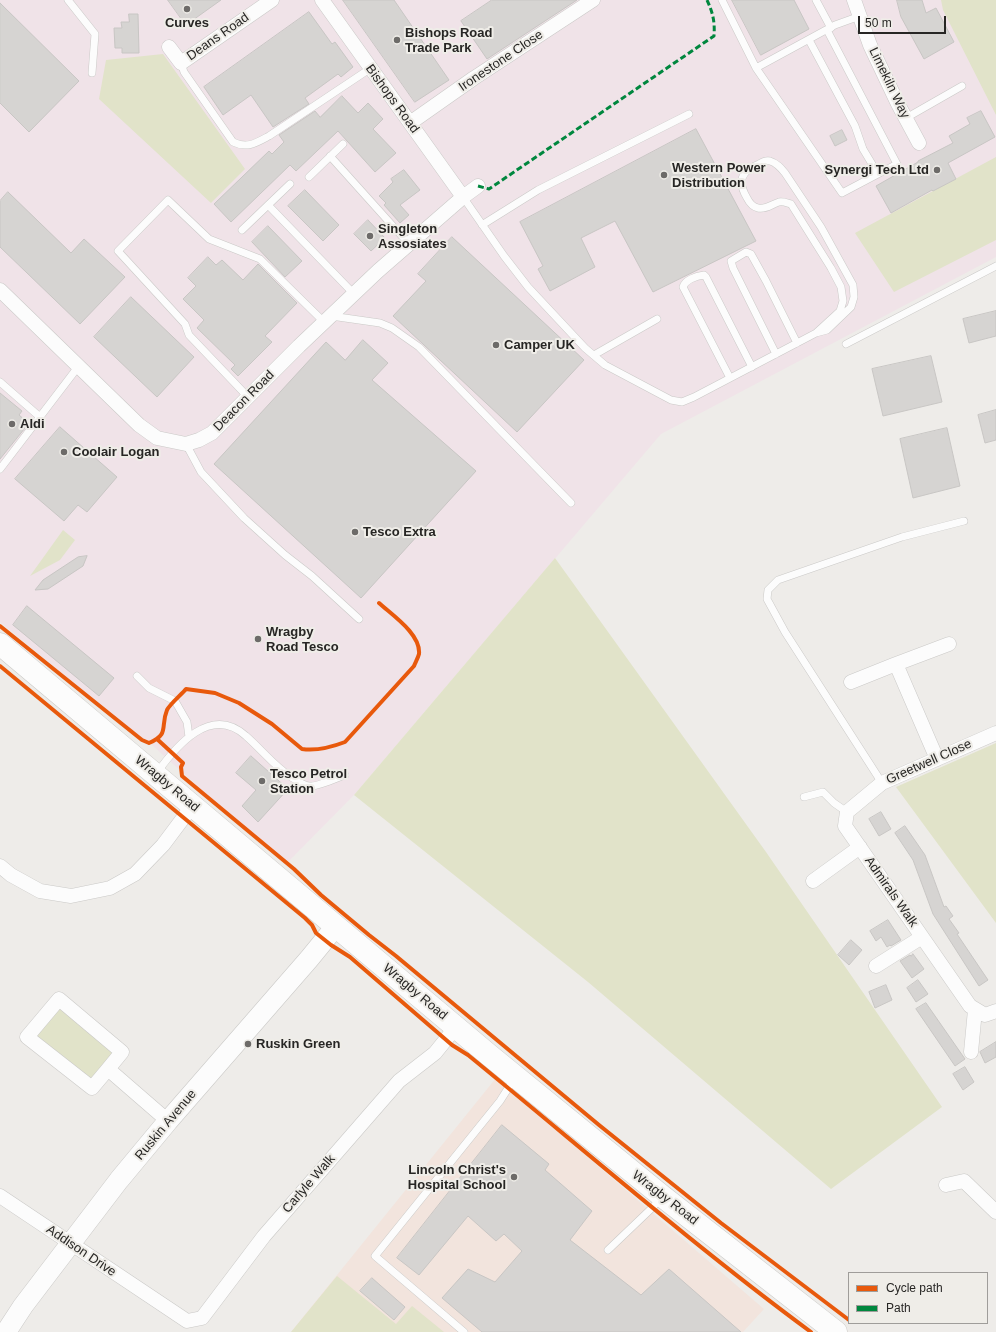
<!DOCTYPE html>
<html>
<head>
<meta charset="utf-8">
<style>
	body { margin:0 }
	#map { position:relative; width:996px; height:1332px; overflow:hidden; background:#eeece9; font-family:Arial,sans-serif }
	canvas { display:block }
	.legend { position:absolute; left:848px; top:1272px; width:140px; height:52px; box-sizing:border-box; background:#efede8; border:1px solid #9f9d9a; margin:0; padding:5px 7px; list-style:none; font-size:12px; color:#272624 }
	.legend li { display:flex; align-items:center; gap:8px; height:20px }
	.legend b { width:20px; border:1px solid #9f9d9a }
	.scale { position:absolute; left:858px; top:16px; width:88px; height:18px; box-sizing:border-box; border:2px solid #272624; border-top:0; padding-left:5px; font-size:12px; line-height:14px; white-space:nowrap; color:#272624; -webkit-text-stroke:3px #efede8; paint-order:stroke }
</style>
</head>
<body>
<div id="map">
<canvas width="996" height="1332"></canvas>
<ul class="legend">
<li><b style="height:5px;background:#e8590c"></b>Cycle path</li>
<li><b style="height:5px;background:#00873e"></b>Path</li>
</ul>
<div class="scale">50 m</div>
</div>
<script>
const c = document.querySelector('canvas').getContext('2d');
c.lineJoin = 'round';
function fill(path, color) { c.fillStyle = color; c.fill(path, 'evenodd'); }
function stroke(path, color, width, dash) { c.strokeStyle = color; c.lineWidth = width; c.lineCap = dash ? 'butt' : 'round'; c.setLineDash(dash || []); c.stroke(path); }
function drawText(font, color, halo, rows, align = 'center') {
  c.font = font + ' Arial,sans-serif'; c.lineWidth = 4; c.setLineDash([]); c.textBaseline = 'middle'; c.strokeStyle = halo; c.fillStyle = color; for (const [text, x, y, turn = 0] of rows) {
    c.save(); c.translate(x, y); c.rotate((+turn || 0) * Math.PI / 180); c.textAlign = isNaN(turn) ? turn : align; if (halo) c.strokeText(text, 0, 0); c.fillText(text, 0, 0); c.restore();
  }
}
fill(new Path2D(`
	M0 0H996V257L661 434 354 795 287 863 217 807 193 782 153 746 108 712 0 622Z`), '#f0e3e8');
fill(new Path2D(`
	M496 1078 764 1309 743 1332H291Z`), '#f2e4dd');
fill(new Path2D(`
	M941 0H996V115L943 10Z
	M163 54 245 169 211 203 99 99 106 60Z
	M996 157V240L894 292 855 233Z
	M63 530 75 540 60 560 30 576Z
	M555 558 766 852 942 1107 831 1189 588 982 354 795Z
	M996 743V923L896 787Z
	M59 999 122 1052 92 1088 27 1037Z
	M337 1276 396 1324 412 1306 444 1332H291Z`), '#e1e3c9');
const building = new Path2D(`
	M168 0H221L186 25Z
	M343 0H394L449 80 415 102Z
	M492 0H577L487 59 461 21Z
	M732 0H794L809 29 761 55Z
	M897 0H922L926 13 936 8 954 42 924 59 901 17Z
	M0 3 79 81 29 132 0 103Z
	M309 12 332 44 335 42 353 67 341 77 338 74 305 98 309 104 273 127 251 95 223 115 204 87Z
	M129 14H138L139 53H122V48H115L114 28H122L121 22H129Z
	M342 96 358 113 368 103 383 119 373 129 396 153 375 172 338 131 296 171 290 165 231 222 214 204 269 151 272 154 284 142 279 135 315 111 320 117Z
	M981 111 995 137 948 163 956 179 933 191 932 190 891 213 876 186 918 162V161L953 143 949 136 970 124 967 118Z
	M696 129 756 241 653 292 615 221 581 238 595 267 550 291 538 269 543 266 520 222Z
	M842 130 847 140 835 146 830 136Z
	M404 170 420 190 400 205 409 215 400 223 384 205 386 203 379 196 393 182 391 179Z
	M305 190 339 225 323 241 288 206Z
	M8 192 71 253 84 239 125 277 80 324 0 247V201Z
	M368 220 385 238 371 251 354 234Z
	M268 226 302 261 285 277 252 242Z
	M452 237 584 360 517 432 393 316 426 281 418 274Z
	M208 257 216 265 222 260 243 280 258 264 297 303 265 336 272 342 238 376 231 369 235 365 197 328 204 320 183 299 196 286 188 278Z
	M131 297 194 357 157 397 94 337Z
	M996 311V336L969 343 963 319Z
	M363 340 388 363 372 380 476 471 361 598 214 464 326 342 345 360Z
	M931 356 942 402 883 416 872 369Z
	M0 393 22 411 19 415 26 421 22 426 25 428 0 459Z
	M996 410V440L985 443 978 415Z
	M60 427 117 477 87 512 78 505 64 521 15 479Z
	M947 428 960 486 913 498 900 439Z
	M87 556 83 566 48 589 35 590 43 580 78 557Z
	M27 606 114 678 99 696 13 625Z
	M251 756 288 789 258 822 242 806 256 790 236 773Z
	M881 812 891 829 879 836 869 819Z
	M905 826 925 855 944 907 946 906 953 916 949 919 959 933 957 934 988 980 979 986 933 914 913 860 895 833Z
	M888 920 901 940 891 946 890 945 887 947 881 937 876 941 870 931Z
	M851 940 862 950 849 965 838 955Z
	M913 954 924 969 912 978 900 961 910 955 911 956Z
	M918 980 928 994 916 1002 907 988Z
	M886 985 892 1000 875 1008 869 992Z
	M926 1003 965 1059 955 1066 916 1009Z
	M996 1042V1057L985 1063 980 1052Z
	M965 1067 974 1082 963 1090 953 1074Z
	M502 1125 549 1164 545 1170 592 1211 570 1240 641 1295 669 1269 741 1332H482L442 1298 468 1269 495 1282 522 1251 504 1234 496 1241 468 1216 419 1275 397 1258Z
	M372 1278 405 1307 394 1320 360 1291Z`);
fill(building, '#d6d4d2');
stroke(building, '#c8c6c4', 1);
const lane = new Path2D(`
	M68 0 95 34 92 73
	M722 0 756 68 842 193 897 164 827 30
	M816 0 831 28
	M809 40 855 126 863 149 878 174
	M181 63 184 72 233 142C247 149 256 143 269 136L371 68
	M756 68 835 25 860 16
	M906 118 962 86
	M330 156 409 244
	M309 177 343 144
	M463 197 504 256 528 287 585 348 605 365 671 400 682 402 694 397 816 333 827 330 851 307 854 297 853 285 821 227 785 173C781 168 777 163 770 161 766 160 762 162 759 164 741 171 737 181 747 198 749 202 753 207 758 208 766 210 772 204 779 202 783 201 787 203 791 204L831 268 841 287 843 301 840 311 816 333
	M268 205 354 294
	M482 225 538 190 689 114
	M242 230 290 184
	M331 316 380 323 392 328 419 347 571 503
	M846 344 996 266
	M776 354 733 268 731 261 746 252 751 254 766 281 797 343
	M594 355 657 319
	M730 378 683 287C685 280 696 276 704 275L706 277 752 367
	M0 382 40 417
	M248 397 189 335 185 324 118 251 168 200 209 239 260 259 324 322
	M186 444 201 472 244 518 285 555 312 576 359 619
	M0 469 78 367
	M137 676 149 688 175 701 187 722 189 737
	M156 774C176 746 211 704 246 736 261 749 274 766 291 777 297 780 303 786 310 786 317 787 337 778 345 775
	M882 783 785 632 767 599 768 590 778 580 902 537 964 521
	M804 797 823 792 834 803 847 812
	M608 1250 653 1207 661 1198
	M464 1332 375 1256 500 1101 514 1079`);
const street = new Path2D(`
	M322 0 463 197
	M854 0 870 45 898 104 919 143
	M169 47 181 63 272 0
	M410 123 474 78 593 0
	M0 290 139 425 157 438 186 444 199 440 212 433 299 346 378 271 463 197 478 186
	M896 664 949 644
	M851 682 896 664 937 759
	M996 733 882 783 847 812 845 826 970 1006 985 1015 996 1011
	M0 866 11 875 40 891 71 896 110 888 135 874 163 845 193 805
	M813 881 860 847
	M876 966 922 937
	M971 1052 975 1010
	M108 1069 92 1088 27 1037 59 999 122 1052 108 1069 168 1121
	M946 1185 964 1181 996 1212
	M0 1196 187 1321 202 1318 264 1236 399 1081 435 1053 456 1027`);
const secondary = new Path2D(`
	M6 1332 23 1306 119 1180 168 1121 309 959 336 926`);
const primary = new Path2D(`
	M0 644 489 1055 662 1196 836 1332`);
stroke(lane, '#cac9c7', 8);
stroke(street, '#cac9c7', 15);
stroke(secondary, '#cac9c7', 21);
stroke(primary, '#cac9c7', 23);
stroke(lane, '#fcfcfc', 7);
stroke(street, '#fcfcfc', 14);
stroke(secondary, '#fcfcfc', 20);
stroke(primary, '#fcfcfc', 22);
stroke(new Path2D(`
	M478 186 489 189 714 36C715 22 713 13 707 0`), '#00873e', 3, [6, 3]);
stroke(new Path2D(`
	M0 626 142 740 149 743C170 734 160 727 167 710 170 704 182 694 186 689L215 693 239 703 272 724 302 749C316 751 332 747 345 742L414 666C415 663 418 658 419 654 421 634 392 615 379 603
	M0 666 305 918 312 925 316 933 331 945 350 957 452 1045 468 1055C582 1148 693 1245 811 1332
	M157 739 183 763 181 767 182 776 294 869 321 895 369 935 396 956 599 1125 721 1223 849 1320`), '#e8590c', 4);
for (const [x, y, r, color] of [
	[187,9,4,"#6d6b69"],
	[397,40,4,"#6d6b69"],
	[937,170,4,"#6d6b69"],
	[664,175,4,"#6d6b69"],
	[370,236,4,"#6d6b69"],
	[496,345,4,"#6d6b69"],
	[12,424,4,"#6d6b69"],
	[64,452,4,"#6d6b69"],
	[355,532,4,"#6d6b69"],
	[258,639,4,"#6d6b69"],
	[262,781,4,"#6d6b69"],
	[248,1044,4,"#6d6b69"],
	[514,1177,4,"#6d6b69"]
]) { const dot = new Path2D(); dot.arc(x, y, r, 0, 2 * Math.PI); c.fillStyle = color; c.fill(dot); stroke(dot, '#efede8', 1.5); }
drawText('bold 13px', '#272624', '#efede8', [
	["Curves",187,23,"center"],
	["Bishops Road",405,33],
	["Trade Park",405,48],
	["Western Power",672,168],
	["Distribution",672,183],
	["Synergi Tech Ltd",929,170,"right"],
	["Singleton",378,229],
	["Assosiates",378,244],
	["Camper UK",504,345],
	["Aldi",20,424],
	["Coolair Logan",72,452],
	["Tesco Extra",363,532],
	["Wragby",266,632],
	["Road Tesco",266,647],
	["Tesco Petrol",270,774],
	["Station",270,789],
	["Ruskin Green",256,1044],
	["Lincoln Christ's",506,1170,"right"],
	["Hospital School",506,1185,"right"]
], 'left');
drawText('13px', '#272624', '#efede8', [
	["Deans Road",218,37,-35],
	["Ironestone Close",501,61,-34],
	["Limekiln Way",889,83,64],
	["Bishops Road",392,99,54],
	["Deacon Road",244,401,-45],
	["Greetwell Close",929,762,-24],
	["Wragby Road",167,784,40],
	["Admirals Walk",891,892,55],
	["Wragby Road",415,992,40],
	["Ruskin Avenue",166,1125,-50],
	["Carlyle Walk",309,1184,-49],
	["Wragby Road",665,1198,38],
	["Addison Drive",81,1251,34]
]);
</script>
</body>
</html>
